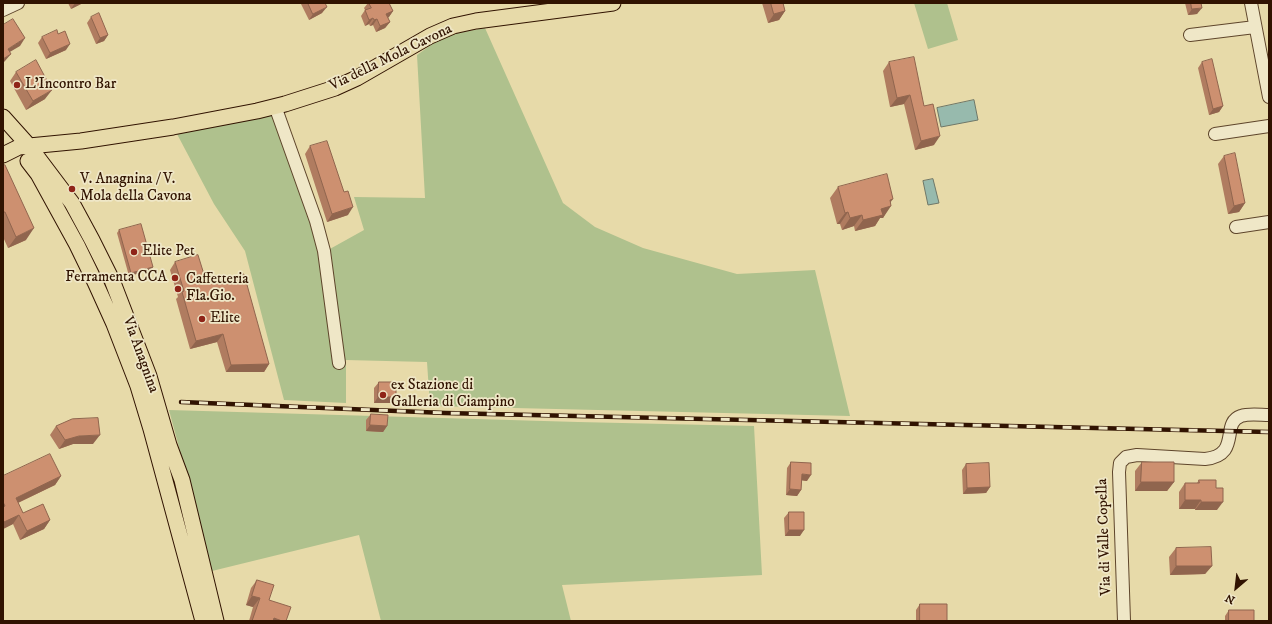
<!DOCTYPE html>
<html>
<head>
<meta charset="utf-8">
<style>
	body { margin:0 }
	#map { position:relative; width:1272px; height:624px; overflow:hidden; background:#e7daa9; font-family:"IM FELL DW Pica",serif }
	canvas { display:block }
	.frame { position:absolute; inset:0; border:4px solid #311301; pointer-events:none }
	.north { position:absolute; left:1216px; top:568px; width:40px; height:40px; -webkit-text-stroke:3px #efe7c7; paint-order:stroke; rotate:208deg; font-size:11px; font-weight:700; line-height:16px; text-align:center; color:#311301 }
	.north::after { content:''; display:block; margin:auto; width:14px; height:18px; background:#311301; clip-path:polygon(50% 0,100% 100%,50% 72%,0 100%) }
</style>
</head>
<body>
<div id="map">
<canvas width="1272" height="624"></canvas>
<div class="frame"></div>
<div class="north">N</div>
</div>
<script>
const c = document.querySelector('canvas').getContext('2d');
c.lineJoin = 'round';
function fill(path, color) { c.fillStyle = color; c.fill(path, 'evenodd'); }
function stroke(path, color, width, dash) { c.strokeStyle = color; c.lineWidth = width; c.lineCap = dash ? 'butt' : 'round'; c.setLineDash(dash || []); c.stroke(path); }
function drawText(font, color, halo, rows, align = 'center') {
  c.font = font + ' "IM FELL DW Pica",serif'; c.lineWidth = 3.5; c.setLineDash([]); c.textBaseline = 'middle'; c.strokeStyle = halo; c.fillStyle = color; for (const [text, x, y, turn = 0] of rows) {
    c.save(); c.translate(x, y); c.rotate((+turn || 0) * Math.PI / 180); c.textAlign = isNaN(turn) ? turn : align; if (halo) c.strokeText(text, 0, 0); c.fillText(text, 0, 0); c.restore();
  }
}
fill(new Path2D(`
	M914 3H947L958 40 928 49Z
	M485 28 563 203 595 227 643 248 737 274 815 270 850 416 430 406 427 362 346 360V403L284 400 245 251 214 204 177 134 271 113 310 216 319 255 364 230 354 197 425 198 417 55 435 42 452 34Z
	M169 410 578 422 754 426 762 575 562 585 571 621H381L359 535 212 571Z`), '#afc18d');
const water = new Path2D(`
	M974 100 978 120 941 127 937 108Z
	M933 179 939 203 928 205 923 181Z`);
fill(water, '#97baad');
stroke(water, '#6e7768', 1);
const minor = new Path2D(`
	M1251 3 1269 97
	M3 10 18 3
	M1190 35 1255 27
	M275 106 316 221 324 251 339 363
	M1215 134 1269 126
	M1236 227 1269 222
	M1124 621 1119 472 1120 463 1126 457 1137 455 1205 459C1242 455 1220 423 1241 416 1249 413 1261 415 1269 415`);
const major = new Path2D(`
	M3 117 29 146 72 203 92 240 112 280 149 376 169 445 182 480 216 621
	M3 155 19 147 81 141 173 127 257 111 285 104 335 88 357 78 430 36 453 26 476 21 613 3
	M28 161 38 174 77 245 95 282 114 324 138 386 151 429 203 621`);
stroke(minor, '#5e452b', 14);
stroke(major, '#311301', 17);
stroke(minor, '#efe7c7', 12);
stroke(major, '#e7daa9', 15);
const rail = new Path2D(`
	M181 402 445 413 1269 432`);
stroke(rail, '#311301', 4.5);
stroke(rail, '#efe7c7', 3, [9]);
fill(new Path2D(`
	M68 3H83L71 9Z
	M302 3H325L322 13 309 20 301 4Z
	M368 3H389L393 11 388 18 390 22 385 28 376 32 373 25 370 26 369 24 365 26 361 16 365 10 364 8Z
	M762 3H783L785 11 779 20 768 23Z
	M1185 3H1201L1197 14 1188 15Z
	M91 17 108 35 104 41 96 44 87 23Z
	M42 37 66 50 46 59 38 43Z
	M889 62 924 106 934 145 915 150 904 104 890 107 883 71Z
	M1202 62 1223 106 1219 112 1209 115 1198 68Z
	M16 72 45 99 26 110 10 81Z
	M310 146 348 215 327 222 305 154Z
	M1224 156 1245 203 1239 212 1228 214 1218 164Z
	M3 166 26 240 8 248 3 237Z
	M838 187 891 203 883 218H880L875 226 855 231 854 226 842 230 840 224H837L830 198Z
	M119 230 153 267 151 270 129 276 117 233Z
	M175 262 207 284 269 364 264 372H226L217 342 190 349 176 299 178 297 170 270Z
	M379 382 396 397 392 403H374V388Z
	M371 414 387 426 383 432 366 431V420Z
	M56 426 93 444H73L59 449 50 435Z
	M791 462 807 481 802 480 801 490 797 496 786 495 787 468Z
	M1142 462 1174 482 1167 491H1135V471Z
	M966 464 990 487 986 493 963 494 962 470Z
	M3 476H61L55 485 18 503 23 513 50 520 44 529 20 540 13 524 3 529Z
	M1199 480 1217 510H1195V509H1179V492L1185 483H1197Z
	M789 512 800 536H785L784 518Z
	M1176 548 1212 566 1205 574 1170 575 1169 557Z
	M257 580 269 600 286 621H249L253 607 246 605 251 588Z
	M920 604 947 621H916V610Z
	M1229 610 1254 621H1225V616Z`), '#b07c60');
fill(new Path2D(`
	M75 3H83L71 9Z
	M327 7 322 13 309 20 313 14Z
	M1202 8 1197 14 1188 15 1192 9Z
	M393 11 389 17 382 20 386 14Z
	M785 11 779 20 768 23 774 14Z
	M373 18 369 24 365 26 369 20Z
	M377 19 373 25 370 26 374 20Z
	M390 22 385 28 376 32 380 26Z
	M108 35 104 41 96 44 100 38Z
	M25 38 20 46 3 56 8 49Z
	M70 44 66 50 46 59 50 53Z
	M11 54 5 61 3 63V59Z
	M52 90 45 99 26 110 33 101Z
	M910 95 904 104 890 107 897 98Z
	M1223 106 1219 112 1209 115 1213 109Z
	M940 136 934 145 915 150 921 141Z
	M893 199 887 207 891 206 883 218H880L875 226 855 231 863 220 881 209 890 200Z
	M1245 203 1239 212 1228 214 1234 206Z
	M353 207 348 215 327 222 332 214Z
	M848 212 840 224H837L845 213Z
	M862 215 854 226 842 230 850 218Z
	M34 228 26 240 8 248 16 237Z
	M153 267 151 270 129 276 131 273Z
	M223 334 217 342 190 349 196 341Z
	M269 364 264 372H226L231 365Z
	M378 397H396L392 403H374Z
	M370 425 387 426 383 432 366 431Z
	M100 435 93 444H73L59 449 65 440 79 436Z
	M802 474 811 475 807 481 798 480Z
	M61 476 55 485 9 507 16 498Z
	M1141 482H1174L1167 491H1135Z
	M990 487 986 493 963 494 967 488Z
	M790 489 801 490 797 496 786 495Z
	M1185 500H1201L1195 509H1179Z
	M1201 502H1223L1217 510H1195Z
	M19 515 13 524 3 529V524L4 522Z
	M50 520 44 529 20 540 27 531Z
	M789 530H804L800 536H785Z
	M1176 566H1212L1205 574 1170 575Z
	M252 596 260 598 253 607 246 605Z
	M274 618 282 621H272Z`), '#90654e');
const building = new Path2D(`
	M308 3H325L327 7 313 14Z
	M369 3H389L393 11 386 14 390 22 380 26 377 19 374 20 373 18 369 20 365 10 371 8Z
	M771 3H783L785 11 774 14Z
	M1191 3H1201L1202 8 1192 9Z
	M99 13 108 35 100 38 91 17Z
	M13 19 25 38 8 49 11 54 3 59V25Z
	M57 30 58 34 65 31 70 44 50 53 42 37Z
	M914 57 924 106 933 104 940 136 921 141 910 95 897 98 889 62Z
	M1212 59 1223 106 1213 109 1202 62Z
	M36 60 52 90 33 101 16 72Z
	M327 141 344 192 348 191 353 207 332 214 310 146Z
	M1235 153 1245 203 1234 206 1224 156Z
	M5 165 34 228 16 237 5 212H3V166Z
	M887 174 893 199 890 200 891 206 881 209 883 215 863 220 862 215 850 218 848 212 845 213 838 187Z
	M141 224 153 267 131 273 119 230Z
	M198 255 207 284 244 274 269 364 231 365 223 334 196 341 182 292 184 291 175 262Z
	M379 382H396V397H378Z
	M371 414 388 415 387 426 370 425Z
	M98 418 100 435 79 436 65 440 56 426 72 419Z
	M50 454 61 476 16 498 23 513 43 504 50 520 27 531 19 515 4 522 3 520V507L5 506 3 502V476Z
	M791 462 811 463V475L802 474 801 490 790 489Z
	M1142 462H1174V482H1141Z
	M989 463 990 487 967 488 966 464Z
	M1199 480H1216V488H1223V502H1201V500H1185V483H1199Z
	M789 512H804V530H789Z
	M1211 547 1212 566H1176V548Z
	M257 580 274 585 269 600 291 607 286 621H282L274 618 273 621H252L260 598 252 596Z
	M920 604H947V621H920Z
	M1229 610H1254V621H1229Z`);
fill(building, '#cd9070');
stroke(building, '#90654e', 1);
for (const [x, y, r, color] of [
	[17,85,4,"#8f2418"],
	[72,189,4,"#8f2418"],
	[134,252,4,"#8f2418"],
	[175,278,4,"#8f2418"],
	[178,289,4,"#8f2418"],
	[202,319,4,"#8f2418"],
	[383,395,4,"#8f2418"]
]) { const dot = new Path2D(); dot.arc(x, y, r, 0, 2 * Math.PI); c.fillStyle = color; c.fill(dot); stroke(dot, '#efe7c7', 1.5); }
drawText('15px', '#311301', '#efe7c7', [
	["Via della Mola Cavona",391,58,-26],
	["Via Anagnina",140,355,70],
	["Via di Valle Copella",1105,537,-92]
]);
drawText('15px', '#311301', '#efe7c7', [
	["L'Incontro Bar",25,85],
	["V. Anagnina / V.",80,180],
	["Mola della Cavona",80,197],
	["Elite Pet",142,252],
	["Ferramenta CCA",167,278,"right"],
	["Caffetteria",186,280],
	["Fla.Gio.",186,297],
	["Elite",210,319],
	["ex Stazione di",391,386],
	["Galleria di Ciampino",391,403]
], 'left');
</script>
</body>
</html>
